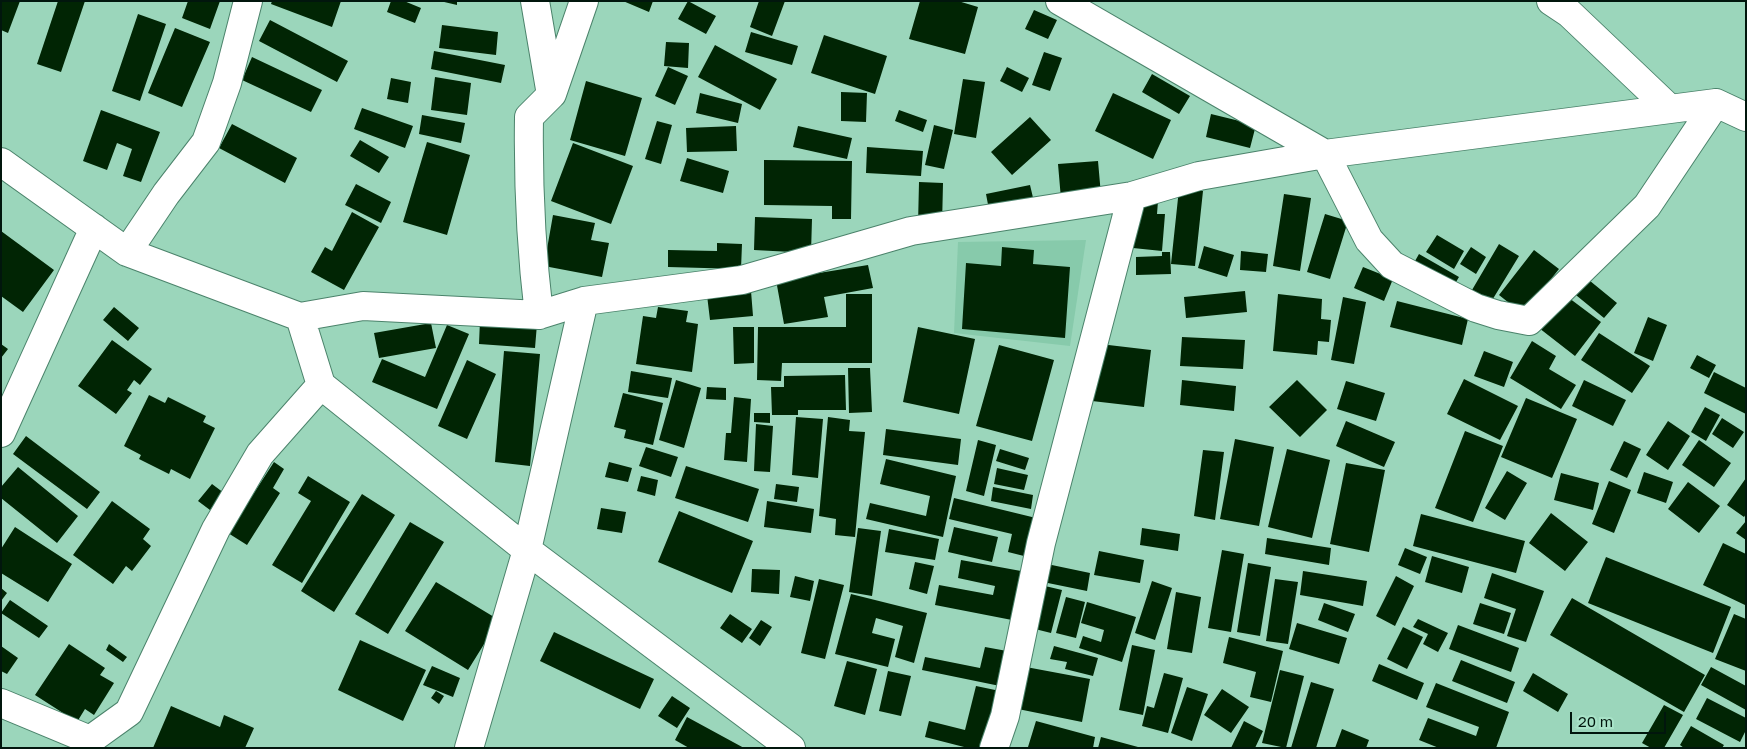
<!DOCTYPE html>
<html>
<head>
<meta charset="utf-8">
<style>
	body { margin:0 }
	#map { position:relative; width:1747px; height:749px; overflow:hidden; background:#9bd6bb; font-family:"Golos Text",sans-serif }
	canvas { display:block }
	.frame { position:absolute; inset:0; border:2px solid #01160d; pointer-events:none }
	.scale { position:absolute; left:1570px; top:712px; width:96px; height:22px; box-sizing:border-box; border:2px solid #01160d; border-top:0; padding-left:6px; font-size:15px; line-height:18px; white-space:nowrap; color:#01160d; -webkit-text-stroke:4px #a8e3c8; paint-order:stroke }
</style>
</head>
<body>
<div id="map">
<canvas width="1747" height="749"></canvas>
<div class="frame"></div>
<div class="scale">20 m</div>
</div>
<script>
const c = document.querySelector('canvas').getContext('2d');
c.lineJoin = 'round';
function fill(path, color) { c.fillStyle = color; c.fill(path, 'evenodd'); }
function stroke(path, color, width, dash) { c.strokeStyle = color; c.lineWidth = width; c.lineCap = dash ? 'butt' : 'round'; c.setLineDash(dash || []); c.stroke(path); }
fill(new Path2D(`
	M1086 240 1070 346 954 333 958 242Z`), '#87caab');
fill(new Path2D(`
	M1 1H20L8 33 1 30Z
	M58 1H85L61 72 37 64Z
	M188 1H220L210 29 182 18Z
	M272 1H341L332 27 271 4Z
	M391 1H404L421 8 415 23 387 12Z
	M440 1H457V5Z
	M623 1H653L649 12Z
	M688 1 716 16 706 34 678 19Z
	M759 1H785L772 36 750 27Z
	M920 1H958L978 7 965 54 909 39Z
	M1034 10 1057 20 1048 39 1025 29Z
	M138 14 166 24 140 101 112 91Z
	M270 20 348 61 337 82 259 41Z
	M442 25 498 32 496 55 439 48Z
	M175 28 210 42 182 107 148 93Z
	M751 32 798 46 792 65 745 52Z
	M824 35 887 56 875 94 811 73Z
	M666 42 689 43 688 68 664 66Z
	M715 45 777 79 760 110 698 77Z
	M434 51 505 65 501 83 431 69Z
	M1044 52 1062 58 1050 91 1032 85Z
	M252 57 322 90 311 112 242 80Z
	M668 67 688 76 675 105 655 96Z
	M1007 67 1029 78 1022 92 1000 81Z
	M1152 74 1190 96 1179 114 1142 92Z
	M435 77 471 83 467 115 431 110Z
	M391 78 411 82 408 103 387 99Z
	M963 79 985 82 976 138 954 134Z
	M586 81 642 98 625 156 570 140Z
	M841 92 867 93 866 122 841 121Z
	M700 93 742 104 738 123 696 113Z
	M1113 93 1171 120 1153 159 1095 131Z
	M362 108 413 126 405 148 354 129Z
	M101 110 160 132 141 182 123 176 132 149 117 143 107 170 83 161Z
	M899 110 927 120 923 132 895 121Z
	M1211 114 1256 125 1250 148 1206 137Z
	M422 115 465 123 461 143 419 134Z
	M1030 117 1051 140 1012 175 991 152Z
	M657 121 672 125 661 164 645 159Z
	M232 124 297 158 285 183 219 148Z
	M934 125 953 130 944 169 925 165Z
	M736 126 737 151 687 152 686 128Z
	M798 126 852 138 847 159 793 147Z
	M360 140 389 157 379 173 350 156Z
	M427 142 470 155 447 235 403 222Z
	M573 143 633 166 611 224 551 201Z
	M867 147 923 151 921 176 866 173Z
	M687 158 729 171 723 193 680 181Z
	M764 160 852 161 851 219H832V206L764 205Z
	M1098 161 1101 195 1061 199 1058 164Z
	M919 182 943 183 942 226 918 225Z
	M356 184 391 202 381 223 345 205Z
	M1030 185 1035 206 990 215 986 194Z
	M1179 189 1203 191 1195 266 1171 264Z
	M1284 194 1311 198 1300 271 1273 266Z
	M1137 199 1158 201 1157 214H1165L1162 251 1133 248Z
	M352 212 379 227 344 290 311 272 325 247 332 251Z
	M1325 214 1348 221 1330 279 1307 272Z
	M553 215 595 223 591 240 609 243 602 277 544 266Z
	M755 217 812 219 811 253 754 250Z
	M1 231 54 270 23 312 1 296Z
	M1437 235 1464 251 1454 269 1426 252Z
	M717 243 742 244 741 269 668 267V250L717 251Z
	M1499 244 1519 256 1491 302 1472 290Z
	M1204 246 1234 255 1227 277 1198 268Z
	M1002 247 1034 250 1033 264 1070 267 1065 338 962 329 966 263 1001 266Z
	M1471 247 1486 257 1476 274 1460 264Z
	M1534 250 1559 269 1523 314 1499 295Z
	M1241 251 1268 254 1266 272 1240 270Z
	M1162 252H1170L1171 274 1136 275V257L1162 256Z
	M1419 254 1459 277 1450 292 1411 268Z
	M868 265 873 288 824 297 828 317 784 324 776 280Z
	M1363 267 1393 279 1384 301 1354 288Z
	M1584 276 1617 303 1604 318 1571 291Z
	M751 291 753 316 710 320 707 295Z
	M1245 291 1247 312 1186 318 1184 297Z
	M846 294H872V363H782L781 381 757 380 758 327H846Z
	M1278 294 1322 299 1321 319 1331 320 1329 342 1318 341 1317 355 1273 351Z
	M1565 295 1601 322 1575 356 1539 328Z
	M1343 297 1366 302 1354 364 1331 360Z
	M1397 301 1468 319 1462 345 1390 327Z
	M114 307 139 328 128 341 103 320Z
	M658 307 688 311 686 322 698 324 692 372 636 364 643 316 656 318Z
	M1648 317 1667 325 1653 361 1634 353Z
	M480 320 537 324 535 348 479 344Z
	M431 323 436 348 379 358 374 333Z
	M447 325 469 334 437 409 372 382 382 359 425 377Z
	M733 327H754V363L734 364Z
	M918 327 975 339 959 414 903 402Z
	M1599 333 1650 366 1632 393 1581 360Z
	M1182 337 1245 340 1243 369 1180 366Z
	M112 340 152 369 140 385 134 380 127 390 132 393 116 414 78 386Z
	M1532 341 1556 356 1549 369 1576 385 1561 409 1510 378Z
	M1 344 8 349 1 358Z
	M1100 344 1151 350 1144 407 1092 401Z
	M999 345 1054 360 1032 441 976 426Z
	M504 351 540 354 530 466 495 462Z
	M1484 351 1513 362 1504 387 1474 376Z
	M1697 355 1716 365 1709 378 1690 368Z
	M467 360 496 374 467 439 438 426Z
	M848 368H870L872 412 849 413Z
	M631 371 672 378 668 398 628 392Z
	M1714 372 1746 388V414L1704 393Z
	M845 375 846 410H798V415H772L771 387H784V376Z
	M1464 379 1518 406 1500 440 1447 414Z
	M676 380 701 388 684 448 659 440Z
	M1182 380 1236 386 1234 411 1180 405Z
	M1297 380 1327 410 1300 437 1269 407Z
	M1584 380 1626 400 1613 426 1572 406Z
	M1346 381 1385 393 1376 421 1337 409Z
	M707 387 726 388V400L706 399Z
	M623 393 663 403 653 445 624 438 626 430 614 427Z
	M149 395 165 403 168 397 206 416 203 422 215 428 190 479 171 469 169 474 139 459 141 455 124 446Z
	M734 397 751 399 747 462 724 460 726 433H731Z
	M1526 398 1577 419 1552 478 1501 457Z
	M1705 407 1720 415 1706 441 1691 432Z
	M754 413H770V423L754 422Z
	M796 417 823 419 818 478 792 475Z
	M828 417 850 420 849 431 865 432 855 537 835 535 836 519 819 516Z
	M1722 418 1744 432 1733 448 1712 434Z
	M1346 421 1395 442 1384 467 1336 446Z
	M1668 421 1690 436 1668 470 1646 455Z
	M756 424 773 426 770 472 754 471Z
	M886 429 961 439 958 465 883 455Z
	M1465 431 1503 446 1473 522 1435 508Z
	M26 436 100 492 87 509 13 454Z
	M1235 439 1274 447 1259 526 1220 519Z
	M978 440 996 445 984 496 966 491Z
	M1699 440 1731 463 1714 487 1682 465Z
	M1624 441 1641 449 1627 478 1610 470Z
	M646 447 678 457 671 477 639 466Z
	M1000 449 1029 458 1025 470 996 461Z
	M1287 449 1330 460 1312 538 1268 527Z
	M1203 450 1224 452 1215 520 1194 516Z
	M886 459 956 476 943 537 866 519 870 503 926 516 930 496 880 484Z
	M274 462 284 469 273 488 280 493 247 545 228 533Z
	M609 462 632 468 628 482 605 477Z
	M1346 463 1385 470 1369 552 1330 544Z
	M686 466 759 489 748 522 675 498Z
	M18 467 78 516 57 543 1 498V487Z
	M997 468 1028 475 1024 490 994 484Z
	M1507 471 1527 483 1505 520 1485 508Z
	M1644 472 1673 482 1666 503 1637 493Z
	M1561 473 1599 483 1593 510 1554 500Z
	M308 476 350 502 302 583 272 565 311 501 298 493Z
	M641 476 658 480 655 496 637 491Z
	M1746 478V514L1744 517 1727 505Z
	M1609 481 1631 490 1614 533 1592 524Z
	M1688 482 1720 506 1699 533 1668 509Z
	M212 484 224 493 210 510 198 501Z
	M776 484 799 487 797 502 774 499Z
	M993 487 1033 495 1031 509 991 501Z
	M362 494 395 515 334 612 301 591Z
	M954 498 1036 518 1028 557 1008 552 1012 534 949 519Z
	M112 501 150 529 143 539 151 546 132 571 126 566 113 584 73 555Z
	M767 501 814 509 811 533 764 527Z
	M601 508 626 512 622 533 597 529Z
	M679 511 753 541 732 593 658 562Z
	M1551 513 1588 542 1565 571 1529 543Z
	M1421 514 1525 541 1516 573 1413 546Z
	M1746 521V540L1736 533Z
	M410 522 444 542 388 634 355 614Z
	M15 527 72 564 48 602 1 573V549Z
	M954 527 998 537 992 562 948 552Z
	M858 528 881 531 872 596 849 592Z
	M1142 528 1180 534 1178 551 1140 545Z
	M889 529 939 539 935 560 885 552Z
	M1267 538 1331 548 1329 565 1265 554Z
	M1723 543 1746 554 1745 605 1703 585Z
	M1405 548 1427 557 1420 574 1398 565Z
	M1222 550 1244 554 1231 632 1208 628Z
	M1099 551 1144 560 1140 583 1094 575Z
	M1432 556 1469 567 1462 593 1425 582Z
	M1606 557 1731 607 1713 653 1588 603Z
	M961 560 1021 571 1012 620 935 605 939 585 993 595 995 586 958 578Z
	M915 562 934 566 927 594 909 589Z
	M1248 563 1271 567 1260 636 1237 632Z
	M1047 564 1090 573 1087 591 1043 582Z
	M752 569 780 570 779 594 751 592Z
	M1303 571 1367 581 1363 606 1300 595Z
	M1492 573 1544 591 1526 642 1507 636 1516 609 1484 598Z
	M795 576 814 581 810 601 790 597Z
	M1396 576 1414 586 1395 626 1376 616Z
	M819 579 844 585 825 659 801 653Z
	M1275 579 1298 582 1288 644 1266 641Z
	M1152 581 1172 588 1155 640 1135 633Z
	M436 582 499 620 468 670 405 631Z
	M1045 586 1062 590 1051 633 1035 629Z
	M1 588 7 593 1 601Z
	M1176 592 1201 597 1192 653 1167 649Z
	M851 594 927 613 914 663 895 657 903 626 876 618 872 633 895 639 888 667 835 654Z
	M1066 597 1085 602 1076 638 1056 633Z
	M1572 598 1705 675 1684 712 1550 635Z
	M10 600 48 626 39 638 1 613Z
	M1087 602 1136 617 1122 662 1079 648 1083 636 1101 642 1104 630 1081 623Z
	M1324 603 1355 614 1348 632 1318 620Z
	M1480 603 1511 613 1504 634 1473 624Z
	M730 614 752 629 742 643 720 628Z
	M1734 614 1746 619V671L1715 659Z
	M1418 619 1448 633 1438 652 1423 644 1428 634 1413 627Z
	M761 620 772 627 760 646 749 638Z
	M1297 623 1347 638 1339 664 1289 649Z
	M1458 625 1519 648 1511 672 1449 649Z
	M1403 627 1423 637 1407 669 1387 659Z
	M554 632 654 679 640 709 540 661Z
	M1229 637 1283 651 1271 702 1250 697 1256 672 1223 663Z
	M360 640 426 670 403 721 338 690Z
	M69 644 105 668 100 675 114 683 94 715 85 709 77 722 35 695Z
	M109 644 127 657 123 662 106 650Z
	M1132 645 1155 650 1143 715 1119 710Z
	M1 646 18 658 7 674 1 671Z
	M1054 646 1098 658 1093 676 1065 669 1067 662 1050 659Z
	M985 647 1007 651 1000 686 922 670 925 657 980 668Z
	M1461 660 1515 682 1507 703 1452 681Z
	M847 661 877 669 865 715 834 706Z
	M1379 664 1424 683 1417 700 1372 681Z
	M432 666 460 678 453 697 423 685Z
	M1026 667 1090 679 1082 722 1018 709Z
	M1711 667 1746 686V710L1701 685Z
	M1280 670 1304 676 1286 748 1262 743Z
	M888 671 911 676 901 716 879 711Z
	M1164 673 1183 678 1168 733 1142 726 1147 706 1154 708Z
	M1533 673 1568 694 1558 712 1523 691Z
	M1311 682 1334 689 1316 748H1291Z
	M1436 683 1509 712 1496 748H1439L1419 740 1428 718 1476 736 1479 727 1426 707Z
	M976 686 1000 691 987 748H968L925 737 929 721 965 730Z
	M1187 687 1208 694 1192 741 1171 733Z
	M1222 689 1249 707 1231 733 1204 715Z
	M436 691 444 696 439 704 431 698Z
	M672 696 690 708 677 728 658 716Z
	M1707 698 1746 718V730L1740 742 1696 719Z
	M1664 705 1683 715 1664 748H1651L1642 743Z
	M171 706 220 727 224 715 254 728 245 748H153Z
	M687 717 744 748H689L675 740Z
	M1036 721 1095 737 1093 748 1028 747Z
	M1244 721 1263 731 1255 748H1231Z
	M1691 726 1724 745 1722 748H1684L1680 745Z
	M1342 729 1369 740 1366 748H1335Z
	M1101 737 1138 747V748H1098Z`), '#012504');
const minor = new Path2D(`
	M535 1 551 95 529 117C528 184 531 249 539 315
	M1060 1 1325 154 1369 240 1392 265 1476 308 1498 315 1529 321 1647 206 1716 103
	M1551 1 1569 13 1670 109 1716 103 1746 117
	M552 94 584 1
	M1 162 127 252 300 317 321 385 527 550 791 748
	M127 252 166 194 206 142 227 83 248 1
	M300 317 363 306 539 315 584 301 742 280 911 231 1132 196 1199 176 1325 154 1670 109
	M1 433 94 228
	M1 703 90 740 129 712 216 529 260 454 321 385
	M469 748 527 550 584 301
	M994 748 1005 716 1041 543 1132 196`);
stroke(minor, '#4b836b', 30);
stroke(minor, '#fff', 28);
</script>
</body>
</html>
